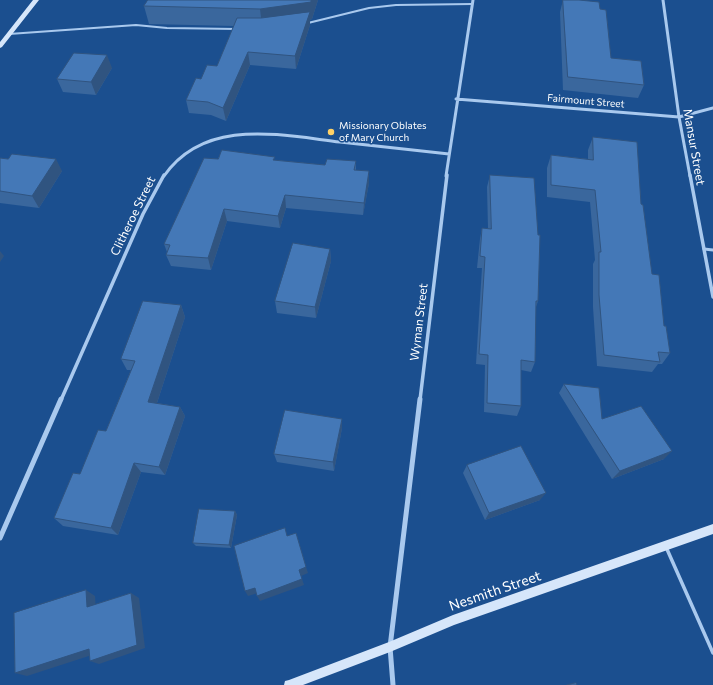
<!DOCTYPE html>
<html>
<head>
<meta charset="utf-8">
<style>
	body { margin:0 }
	canvas { display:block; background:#1b4f8f }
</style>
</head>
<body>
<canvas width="713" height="685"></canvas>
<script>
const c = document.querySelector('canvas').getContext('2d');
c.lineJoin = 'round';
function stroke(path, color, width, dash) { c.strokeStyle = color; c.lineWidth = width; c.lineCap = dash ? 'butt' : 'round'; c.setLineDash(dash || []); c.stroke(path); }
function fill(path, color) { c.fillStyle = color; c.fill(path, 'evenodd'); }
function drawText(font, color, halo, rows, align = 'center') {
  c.font = font + ' Commissioner,sans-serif'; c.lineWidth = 3; c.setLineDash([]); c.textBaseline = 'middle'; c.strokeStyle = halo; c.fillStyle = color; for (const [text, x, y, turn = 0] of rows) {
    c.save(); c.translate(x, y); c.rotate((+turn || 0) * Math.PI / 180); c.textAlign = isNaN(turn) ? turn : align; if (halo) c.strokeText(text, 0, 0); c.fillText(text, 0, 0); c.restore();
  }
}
stroke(new Path2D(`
	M308 23 369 8 396 5 472 4
	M9 34 136 25 167 28 237 29`), '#a9c9ee', 2);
stroke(new Path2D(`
	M704 249 713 250`), '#a9c9ee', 3);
stroke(new Path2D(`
	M666 547 713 653`), '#a9c9ee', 3.5);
stroke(new Path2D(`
	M663 0 679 117 690 176
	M456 99 679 117 713 108
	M164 176C205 117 280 135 340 142 376 146 413 150 449 154
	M446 176 473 0`), '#a9c9ee', 3);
stroke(new Path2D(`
	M690 175 713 297
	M61 400 143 214 164 175
	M420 400 447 175`), '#a9c9ee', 3.5);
stroke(new Path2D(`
	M0 538 61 399
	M393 685 390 647 420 399`), '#a9c9ee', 5);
fill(new Path2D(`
	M33 0H39L2 47 0 48V42Z
	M713 524V534L454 625 390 652 303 685H284L285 681 289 680 389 642 453 615Z`), '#d6e6fa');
fill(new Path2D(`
	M318 0 312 19 310 20V25L296 69 250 65 226 121 211 115 189 113 186 100 201 79 217 66 234 26 149 24 144 6Z
	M563 0H579L600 9 611 58 644 85 638 98 563 90 560 12Z
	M112 68 96 95 63 92 57 79Z
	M593 137 641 204 652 274 670 353 662 364H658L652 372 597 366 593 307V264L595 260 590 202 547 197V168L551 155 588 159V150Z
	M0 158 8 159 62 171 39 208 0 203Z
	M218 159 275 160 325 165 356 161V170L369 171V183L363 215 286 208 280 228 227 221 211 270 171 266 166 255 167 252 164 244Z
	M490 175 538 301 536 307 535 362 531 372 521 370V406L517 416 484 412 485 365 476 364 482 268H477L480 239 482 228H488L487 187Z
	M330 249 331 261 316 318 277 313 275 301Z
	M181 305 185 317 157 403 180 407 185 416 165 475 141 472 118 535 63 526 54 518 80 474 106 431 131 370H127L121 359Z
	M564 384 602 419 664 459 612 479 559 393Z
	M342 419V428L334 471 277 462 274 454Z
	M467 465 540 500 485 520 463 473Z
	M235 511 237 515 231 548 196 546 193 543Z`), '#3a679d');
fill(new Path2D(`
	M311 0H318L312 19 310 20V25L296 69 295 56 262 26 260 9Z
	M248 52 250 65 226 121 223 108Z
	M107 55 112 68 96 95 91 82Z
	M56 159 62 171 39 208 32 196Z
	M369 171V183L363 215 364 203Z
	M285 195 286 208 280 228 278 216Z
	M224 209 227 221 211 270 208 258Z
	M330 249 331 261 316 318 315 307Z
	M0 251 4 256 0 262Z
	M181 305 185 317 154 412 148 402Z
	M180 407 185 416 165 475 159 467Z
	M342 419V428L334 471 333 462Z
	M672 451 664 459 612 479 620 471Z
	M134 463 141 472 118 535 111 528Z
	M546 493 540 500 485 520 489 513Z
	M235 511 237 515 231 548 229 545Z
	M306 567 308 573 301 576 299 570Z
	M302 579 304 585 260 601 257 596Z
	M255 588 258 593 248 596 245 591Z
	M86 590 95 596 96 612 87 607Z
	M131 593 139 598 145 648 99 664 90 661Z
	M89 649 98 653 27 676 15 673Z`), '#305480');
const building = new Path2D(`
	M148 0H311V2L260 9 144 6Z
	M563 0H579L599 2 600 9 606 10 611 58 641 61 644 85 568 77Z
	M310 12 295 56 248 52 223 108 208 102 186 100 196 78 201 79 207 65 217 66 237 18H261Z
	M74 53 107 55 91 82 57 79Z
	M593 137 637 142 641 204 643 205 652 274 659 275 664 326H666L670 353 658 352 660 362 604 355 599 295V252H601L595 190 551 185V155L593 160Z
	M222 150 275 157 273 160 325 165 327 159 356 161 354 170 369 171 364 203 285 195 278 216 224 209 208 258 166 255 170 245 164 244 204 158 218 159Z
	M12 154 56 159 32 196 0 191V158L8 159Z
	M490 175 534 178 538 235H540L538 301H536L535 362 521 360V406L487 403 488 355 479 354 485 257 480 256 482 228 491 229Z
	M293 243 330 249 315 307 275 301Z
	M143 301 181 305 148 402 180 407 159 467 134 463 111 528 54 518 73 473 80 474 98 430 106 431 135 361 121 359Z
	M564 384 599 388 602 419 641 406 672 451 620 471Z
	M285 410 342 419 333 462 274 454Z
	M521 446 546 493 489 513 467 465Z
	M199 509 235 511 229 545 193 543Z
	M285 528 287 536 296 533 306 567 299 570 302 579 257 596 255 588 245 591 234 546Z
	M86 590 87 607 131 593 137 645 90 661 89 649 15 673 14 613Z
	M576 683 577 685H567Z`);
fill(building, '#4478b7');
stroke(building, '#305480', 1);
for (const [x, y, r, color] of [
	[331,132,4,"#ffd166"]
]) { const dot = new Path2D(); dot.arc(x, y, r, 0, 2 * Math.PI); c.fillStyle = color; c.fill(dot); stroke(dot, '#1b4f8f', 1.5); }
drawText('10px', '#fff', '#1b4f8f', [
	["Fairmount Street",586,101,5]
]);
drawText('10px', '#fff', '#1b4f8f', [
	["Missionary Oblates",339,126],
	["of Mary Church",339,138]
], 'left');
drawText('12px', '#fff', '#1b4f8f', [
	["Mansur Street",694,147,80],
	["Clitheroe Street",133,216,-64],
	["Wyman Street",419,322,-83]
]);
drawText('14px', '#fff', '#1b4f8f', [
	["Nesmith Street",495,591,-19]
]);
</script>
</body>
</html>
